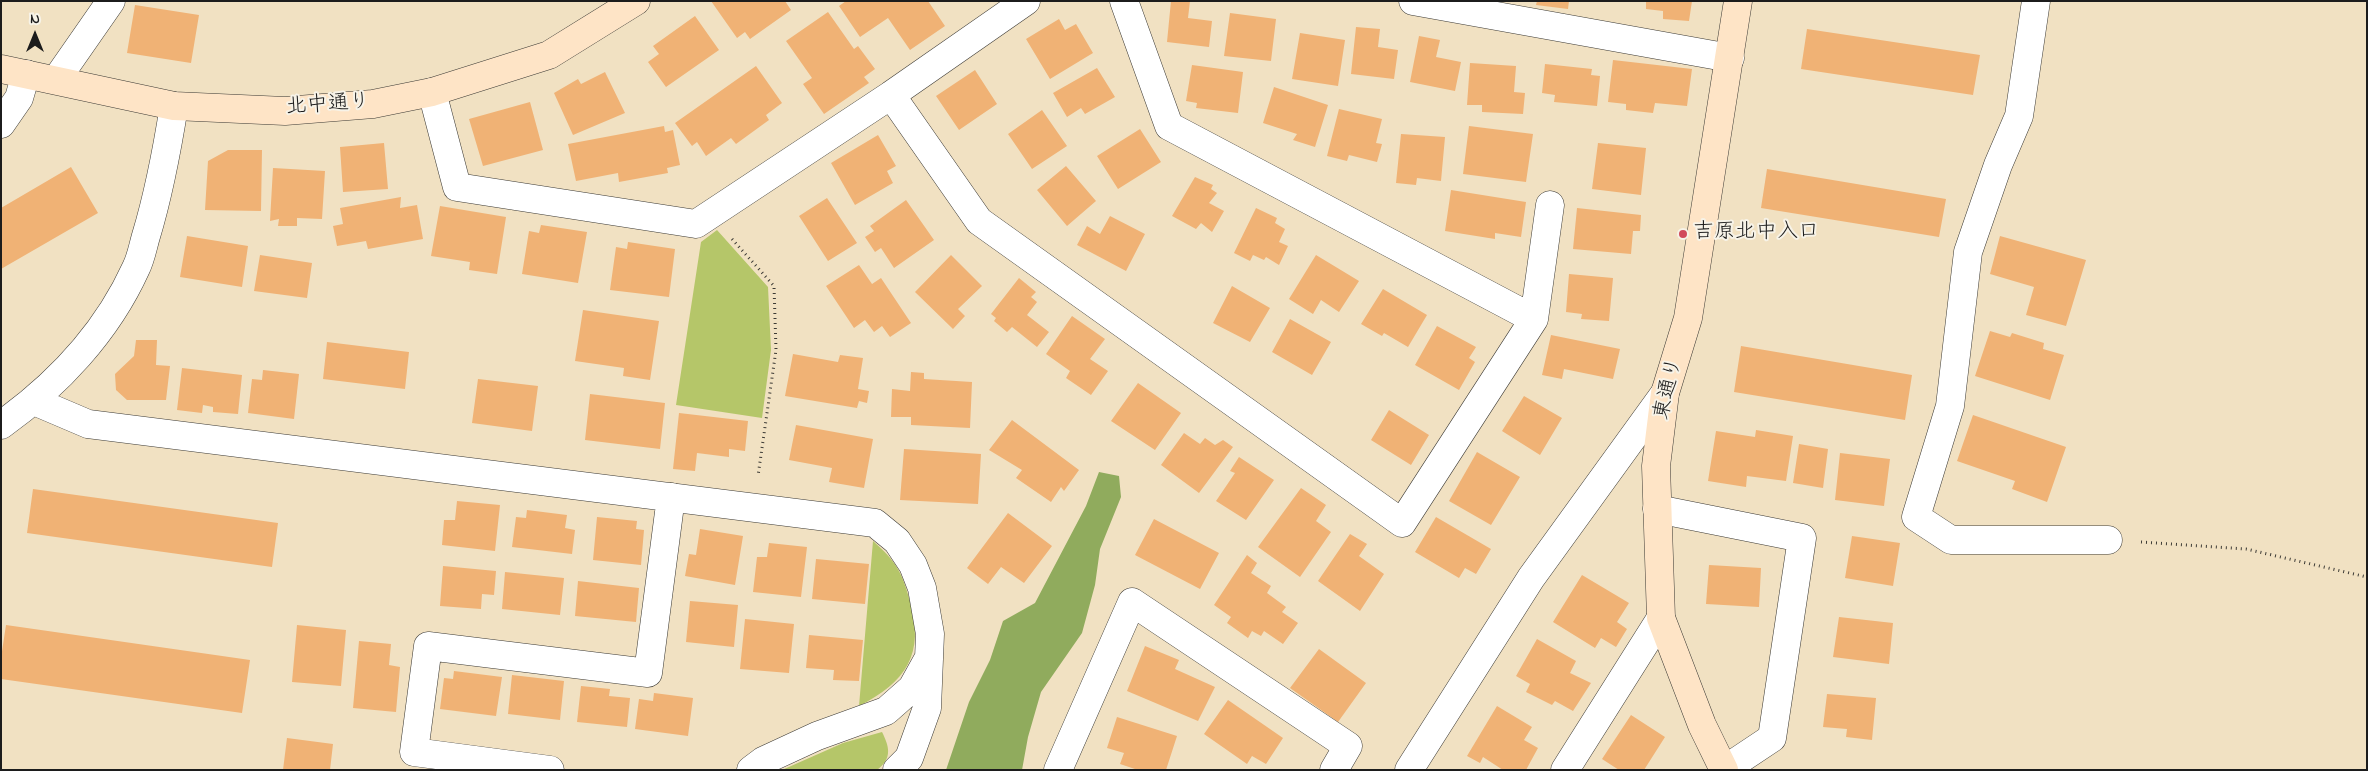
<!DOCTYPE html>
<html>
<head>
<meta charset="utf-8">
<style>
	body { margin:0 }
	#map { position:relative; width:2368px; height:771px; overflow:hidden; background:#f1e1c2; font-family:"Indie Flower",sans-serif }
	canvas { display:block }
	.frame { position:absolute; inset:0; border:2px solid #1c1c1c; pointer-events:none }
	.north { position:absolute; left:10px; top:10px; width:50px; height:50px; -webkit-text-stroke:4px #f7f3e8; paint-order:stroke; rotate:0deg; font-size:14px; font-weight:700; line-height:20px; text-align:center; color:#1c1c1c }
	.north::after { content:''; display:block; margin:auto; width:18px; height:22px; background:#1c1c1c; clip-path:polygon(50% 0,100% 100%,50% 72%,0 100%) }
</style>
</head>
<body>
<div id="map">
<canvas width="2368" height="771"></canvas>
<div class="frame"></div>
<div class="north">N</div>
</div>
<script>
const c = document.querySelector('canvas').getContext('2d');
c.lineJoin = 'round';
function fill(path, color) { c.fillStyle = color; c.fill(path, 'evenodd'); }
function stroke(path, color, width, dash) { c.strokeStyle = color; c.lineWidth = width; c.lineCap = dash ? 'butt' : 'round'; c.setLineDash(dash || []); c.stroke(path); }
function drawText(font, color, halo, rows, align = 'center') {
  c.font = font + ' "Indie Flower","Klee One",sans-serif'; c.lineWidth = 4; c.setLineDash([]); c.textBaseline = 'middle'; c.strokeStyle = halo; c.fillStyle = color; for (const [text, x, y, turn = 0] of rows) {
    c.save(); c.translate(x, y); c.rotate((+turn || 0) * Math.PI / 180); c.textAlign = isNaN(turn) ? turn : align; if (halo) c.strokeText(text, 0, 0); c.fillText(text, 0, 0); c.restore();
  }
}
fill(new Path2D(`
	M717 230 768 287 771 350 762 418 676 405 701 242Z
	M873 541C896 561 902 572 910 601 925 654 906 682 859 706Z
	M882 732C889 746 893 758 877 770H782L843 743Z`), '#b5c669');
fill(new Path2D(`
	M1099 472 1119 476 1121 497 1100 549 1095 585 1082 633 1041 692 1028 737 1022 770H946L969 702 990 660 1003 621 1035 603 1086 506Z`), '#90ab5d');
fill(new Path2D(`
	M711 1H785L791 10 750 39 745 32 737 38Z
	M846 1H928L945 26 910 50 888 18 860 37 839 6Z
	M1171 1H1190L1188 18 1212 21 1209 47 1167 42Z
	M1537 1H1569L1568 9 1536 5Z
	M1646 1H1692L1689 21 1663 19V11L1646 9Z
	M135 5 199 15 191 63 127 53Z
	M828 12 854 49 858 46 875 69 864 77 869 83 824 114 803 84 812 78 786 41Z
	M1230 13 1276 19 1271 61 1224 56Z
	M695 16 719 50 666 87 648 62 659 54 653 46Z
	M1059 19 1065 30 1076 24 1093 53 1050 79 1026 39Z
	M1356 27 1380 29 1378 47 1398 50 1394 79 1351 74Z
	M1807 29 1980 55 1973 95 1801 69Z
	M1300 33 1345 40 1338 86 1292 79Z
	M1419 36 1440 40 1436 57 1461 62 1455 91 1410 82Z
	M1613 60 1692 69 1687 106 1655 103 1653 113 1626 110V104L1608 102Z
	M1470 63 1516 66 1514 92 1525 93 1523 114 1482 112V105H1467Z
	M1545 64 1592 69 1591 75 1600 76 1597 106 1554 102 1555 95 1542 93Z
	M1192 65 1243 72 1238 113 1196 108 1197 103 1186 101Z
	M756 66 782 103 766 115 769 120 736 144 731 138 706 156 697 142 692 146 675 123Z
	M1097 68 1115 97 1085 114 1081 108 1067 117 1053 93Z
	M975 70 997 104 959 130 936 96Z
	M605 72 625 113 573 135 554 93 578 79 581 84Z
	M1274 87 1328 105 1315 147 1293 140 1297 134 1263 123Z
	M530 102 543 150 483 166 469 119Z
	M1339 109 1382 119 1376 143 1382 144 1377 162 1349 155 1347 161 1327 156Z
	M1042 110 1067 146 1032 169 1008 134Z
	M664 126 665 132 673 130 680 165 667 168 668 173 619 182 618 173 576 181 568 144Z
	M1469 126 1533 134 1526 182 1463 174Z
	M1140 129 1161 162 1118 189 1097 156Z
	M1401 134 1445 137 1441 181 1417 178 1416 185 1396 183Z
	M878 135 896 166 887 171 893 183 855 205 831 163Z
	M384 143 388 189 343 192 340 147Z
	M1598 143 1646 148 1641 195 1592 189Z
	M228 150H262L261 211 205 210 208 161Z
	M1066 166 1096 201 1067 226 1037 190Z
	M71 167 98 213 1 269V208Z
	M273 168 325 171 322 219 297 218V226H278L279 219 270 221Z
	M1767 169 1946 199 1939 237 1761 208Z
	M1195 177 1213 185 1211 189 1217 193 1209 203 1224 211 1212 232 1201 223 1196 229 1172 216Z
	M1451 190 1526 202 1521 237 1495 233V239L1445 231Z
	M401 197 400 208 417 205 423 239 368 249 366 241 337 246 333 226 343 224 340 208Z
	M827 198 857 243 828 261 799 216Z
	M906 200 934 240 894 268 881 248 875 252 865 237 874 231 870 226Z
	M440 206 506 217 497 274 469 270 470 262 431 256Z
	M1256 208 1277 218 1275 223 1285 229 1279 242 1288 246 1279 265 1266 257 1264 260 1253 255 1250 261 1234 253Z
	M1577 208 1641 215 1640 231H1633L1631 254 1573 249Z
	M1110 216 1145 234 1126 271 1077 245 1087 226 1100 234Z
	M541 225 587 232 578 283 522 274 529 231 539 233Z
	M187 236 248 246 242 287 180 277Z
	M2000 236 2086 260 2066 326 2026 315 2034 287 1990 274Z
	M628 242 675 249 669 297 610 290 616 247 627 249Z
	M260 255 312 263 307 298 254 291Z
	M951 255 982 286 958 309 965 316 953 329 915 292Z
	M1316 255 1359 281 1339 312 1321 300 1313 314 1289 299Z
	M859 265 872 284 881 278 911 323 890 337 882 326 874 332 865 320 854 328 826 286Z
	M1569 274 1613 278 1609 321 1581 319 1582 314 1566 312Z
	M1019 278 1036 292 1031 297 1037 302 1027 315 1049 332 1037 347 1012 327 1007 332 994 321 996 318 991 314Z
	M1232 286 1270 308 1250 342 1213 323Z
	M1383 289 1427 315 1408 347 1384 333 1382 336 1361 324Z
	M583 310 659 321 650 380 623 376 624 368 575 361Z
	M1072 316 1105 339 1090 359 1108 371 1091 395 1066 378 1070 371 1046 354Z
	M1290 319 1331 342 1312 375 1272 352Z
	M1437 326 1476 347 1469 358 1475 362 1459 390 1415 365Z
	M1990 331 2010 337 2012 333 2044 343 2043 349 2064 355 2050 400 1975 376Z
	M1551 335 1620 349 1613 379 1564 369 1562 379 1542 375Z
	M136 340H157L156 365 170 366 166 400H127L116 390 115 374 134 356Z
	M327 342 409 352 405 389 323 379Z
	M1741 346 1912 375 1905 420 1734 392Z
	M793 354 838 362 840 355 863 358 858 389 869 391 867 403 859 401 857 408 785 396Z
	M182 368 242 375 238 414 213 412V407L203 405 202 413 177 410Z
	M263 370 299 374 294 419 248 413 252 379 262 380Z
	M911 372 924 373V379L972 382 970 428 911 425V417H891L892 389 910 391Z
	M478 379 538 386 532 431 472 423Z
	M1138 383 1181 413 1155 450 1111 421Z
	M590 394 665 403 660 449 585 440Z
	M1524 396 1562 418 1540 455 1502 431Z
	M1389 410 1429 435 1411 465 1371 440Z
	M679 413 748 421 745 451 729 449V457L697 453 695 471 673 469Z
	M1973 415 2066 447 2047 502 2012 489 2015 481 1957 461Z
	M1012 420 1079 470 1064 491 1061 487 1051 502 1016 478 1022 470 989 450Z
	M796 425 873 439 864 488 829 482 832 468 789 460Z
	M1756 430 1793 436 1786 481 1747 476 1746 487 1708 481 1716 431 1755 437Z
	M1184 433 1200 444 1205 438 1215 445 1223 440 1233 447 1199 493 1161 465Z
	M1799 444 1828 449 1823 488 1793 483Z
	M904 449 981 454 978 504 900 500Z
	M1477 452 1520 477 1491 525 1449 501Z
	M1840 453 1890 459 1884 506 1835 500Z
	M1239 457 1274 480 1246 520 1216 501 1235 473 1230 471Z
	M1301 488 1326 505 1316 521 1331 532 1300 577 1258 547Z
	M33 489 278 523 272 567 27 533Z
	M457 501 500 505 495 551 442 545 444 520H455Z
	M527 510 567 515 565 528 575 530 572 554 512 547 516 517 526 518Z
	M1008 513 1052 546 1024 583 1001 567 988 584 967 568Z
	M597 517 637 521 636 529 644 530 641 565 593 560Z
	M1436 517 1491 549 1476 574 1465 568 1459 578 1415 552Z
	M1154 519 1219 553 1200 589 1135 555Z
	M700 529 743 536 735 585 685 576 689 554 696 555Z
	M1350 534 1367 544 1359 556 1384 574 1360 611 1318 581Z
	M1852 536 1900 543 1893 586 1845 578Z
	M769 543 807 547 801 597 753 592 757 557H767Z
	M1247 555 1257 563 1251 573 1271 586 1267 593 1286 607 1282 612 1298 623 1283 644 1264 631 1261 636 1252 631 1248 638 1227 623 1231 617 1214 605Z
	M816 559 869 564 865 604 812 599Z
	M1709 565 1761 568 1759 607 1706 604Z
	M443 566 496 571 494 595 482 594 481 609 440 606Z
	M505 572 564 578 560 615 502 609Z
	M1582 575 1629 603 1617 622 1627 629 1616 647 1601 638 1595 648 1553 622Z
	M578 581 639 588 636 622 575 616Z
	M690 601 738 605 734 647 686 642Z
	M1839 617 1893 623 1889 664 1833 657Z
	M745 619 794 624 789 673 740 669Z
	M6 625 250 660 242 713 1 679V658Z
	M297 625 346 630 341 686 292 682Z
	M809 635 863 640 859 681 833 680 834 670 806 668Z
	M1537 639 1576 661 1570 673 1591 683 1573 711 1555 701 1552 705 1526 692 1530 684 1516 676Z
	M359 641 391 644 389 665 400 667 396 712 353 708Z
	M1145 646 1179 660 1175 669 1215 687 1198 721 1127 691Z
	M1319 649 1366 683 1338 722 1290 688Z
	M454 671 502 677 496 716 440 709 444 678 453 679Z
	M512 675 564 681 560 720 508 714Z
	M581 686 610 689 609 696 630 698 627 727 577 722Z
	M654 693 693 698 688 736 635 729 639 699 653 701Z
	M1827 694 1876 698 1872 740 1846 737 1847 729 1823 727Z
	M1228 700 1283 738 1266 764 1252 756 1247 764 1204 734Z
	M1497 706 1532 727 1524 740 1538 748 1526 770H1503L1483 757 1480 763 1467 756Z
	M1631 715 1665 737 1644 770H1619L1602 759Z
	M1117 717 1177 736 1166 770H1138L1120 764 1124 753 1107 748Z
	M287 738 333 744 330 770H283Z`), '#f0b275');
const street = new Path2D(`
	M1124 1 1169 126 1534 319
	M1413 1 1730 58
	M2036 1 2019 116 1998 165 1968 252 1950 406 1916 517 1951 540H2108
	M56 80 111 1
	M432 92 457 187 696 224 891 95 1026 1
	M891 95 979 221 1402 523 1534 319 1550 205
	M1 124 19 98 26 74
	M34 401 88 424 875 523 897 541 913 565 922 588 930 634 927 708 909 758 897 770
	M1 425C57 385 107 332 136 268 141 258 143 246 146 236 159 193 167 150 174 106
	M1657 509 1802 538 1772 738 1724 770
	M550 770 414 752 428 646 648 673 671 497
	M751 770 763 761 817 736 886 711 912 688 927 661
	M1058 770 1132 602 1348 746 1334 770
	M1409 770 1531 578 1665 393
	M1565 770 1661 618`);
const secondary = new Path2D(`
	M1 69 174 106 285 111 373 104 432 92 549 55 636 1
	M1724 770 1702 725 1661 618 1656 466 1665 393 1688 318 1738 1`);
stroke(street, '#3c3a35', 29);
stroke(secondary, '#3c3a35', 29);
stroke(new Path2D(`
	M732 239 774 286 776 350 758 476
	M2141 542 2246 549 2367 577`), '#3c3a35', 3, [1, 4]);
stroke(street, '#fff', 28);
stroke(secondary, '#fee4c6', 28);
for (const [x, y, r, color] of [
	[1683,234,5,"#d1495b"]
]) { const dot = new Path2D(); dot.arc(x, y, r, 0, 2 * Math.PI); c.fillStyle = color; c.fill(dot); stroke(dot, '#f7f3e8', 2); }
drawText('21px', '#1c1c1c', '#f7f3e8', [
	["北中通り",328,106,-4],
	["東通り",1670,389,-77]
]);
drawText('21px', '#1c1c1c', '#f7f3e8', [
	["吉原北中入口",1693,234]
], 'left');
</script>
</body>
</html>
